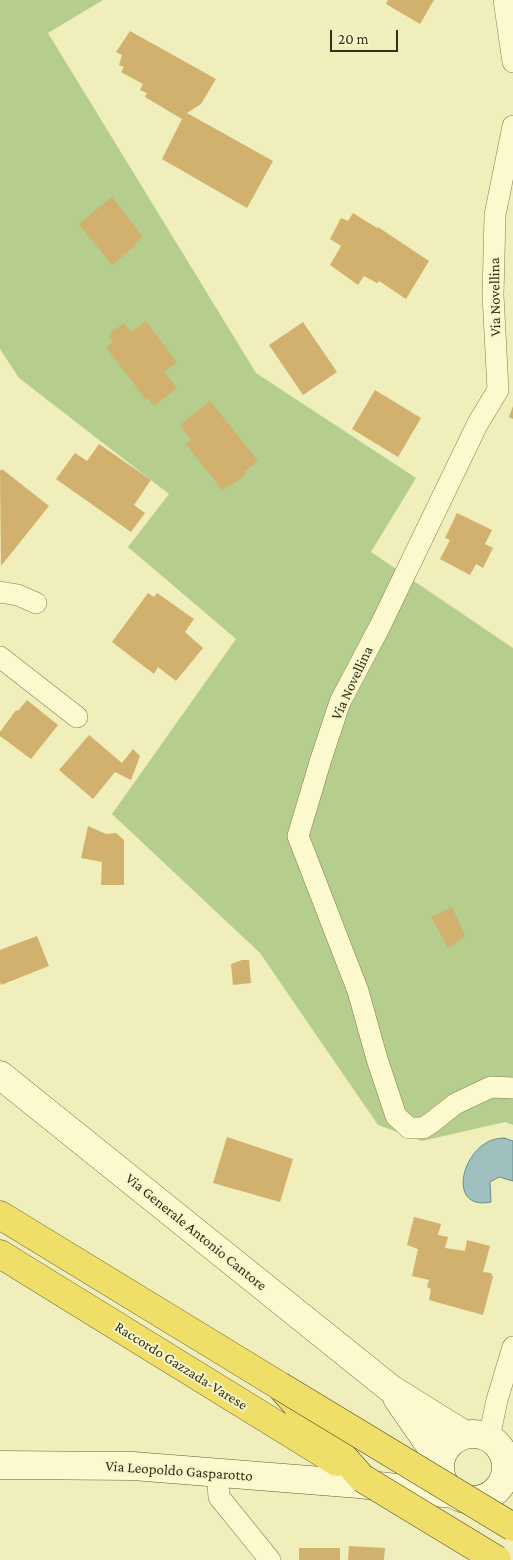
<!DOCTYPE html>
<html>
<head>
<meta charset="utf-8">
<style>
	body { margin:0 }
	#map { position:relative; width:513px; height:1560px; overflow:hidden; background:#f0eeba; font-family:"Crimson Pro",serif }
	canvas { display:block }
	.scale { position:absolute; left:330px; top:30px; width:68px; height:22px; box-sizing:border-box; border:2px solid #352e1a; border-top:0; padding-left:6px; font-size:15px; line-height:18px; white-space:nowrap; color:#352e1a; -webkit-text-stroke:4px #f7f6ca; paint-order:stroke }
</style>
</head>
<body>
<div id="map">
<canvas width="513" height="1560"></canvas>
<div class="scale">20 m</div>
</div>
<script>
const c = document.querySelector('canvas').getContext('2d');
c.lineJoin = 'round';
function fill(path, color) { c.fillStyle = color; c.fill(path, 'evenodd'); }
function stroke(path, color, width, dash) { c.strokeStyle = color; c.lineWidth = width; c.lineCap = dash ? 'butt' : 'round'; c.setLineDash(dash || []); c.stroke(path); }
function drawText(font, color, halo, rows, align = 'center') {
  c.font = font + ' "Crimson Pro",serif'; c.lineWidth = 4; c.setLineDash([]); c.textBaseline = 'middle'; c.strokeStyle = halo; c.fillStyle = color; for (const [text, x, y, turn = 0] of rows) {
    c.save(); c.translate(x, y); c.rotate((+turn || 0) * Math.PI / 180); c.textAlign = isNaN(turn) ? turn : align; if (halo) c.strokeText(text, 0, 0); c.fillText(text, 0, 0); c.restore();
  }
}
fill(new Path2D(`
	M0 0H103L48 33 256 373 416 478 371 552 513 648V1125L505 1122 422 1141 378 1125 260 953 112 814 236 639 128 547 169 494 19 378 0 349Z`), '#b5ce8e');
const water = new Path2D(`
	M504 1138 513 1141V1181L499 1177 490 1182 491 1202C448 1211 460 1152 492 1140 496 1139 500 1138 504 1138Z`);
fill(water, '#9fc0bf');
stroke(water, '#668d8d', 1);
fill(new Path2D(`
	M388 0H434L420 24 386 4Z
	M130 31 216 79 201 104 187 113 273 161 247 208 162 159 182 119 145 97 147 93 140 90 143 84 121 72 124 67 119 65 122 55 116 52Z
	M112 197 143 237 135 243 136 245 112 265 79 224Z
	M353 213 377 228 378 227 429 261 406 299 379 281 377 283 364 276 358 285 330 265 341 246 330 239 341 218 348 221Z
	M146 321 177 362 164 372 177 388 154 406 149 399 146 400 106 347 113 342 108 335 124 323 131 332Z
	M303 322 337 372 303 395 269 345Z
	M375 390 421 418 398 457 352 429Z
	M210 401 258 461 244 472 246 474 229 487 228 485 222 490 186 444 191 440 180 425Z
	M513 406V419L509 417Z
	M99 444 151 480 134 505 145 513 131 532 56 479 75 453 87 461Z
	M2 469 49 506 1 566 0 471Z
	M457 513 492 530 485 544 493 548 483 568 476 564 470 575 440 559 450 540 445 538Z
	M148 593 154 597 157 593 194 619 185 632 203 648 176 681 158 667 154 674 112 642Z
	M27 700 58 725 31 759 0 736V732L16 710 18 711Z
	M89 735 122 763 133 749 140 756 131 780 115 772 93 799 59 770Z
	M88 826 106 834 116 833 124 840V885H101L102 862 81 858Z
	M452 907 465 936 448 948 431 917Z
	M37 936 49 966 1 985 0 982V950Z
	M242 960H249L251 983 233 985 231 964Z
	M227 1137 293 1159 280 1202 213 1183Z
	M414 1217 441 1224 438 1235 448 1237 445 1248 465 1251 467 1240 490 1246 483 1272 491 1273 493 1277 483 1315 429 1300 431 1289 427 1287 429 1280 412 1276 418 1249 407 1245Z
	M349 1546 385 1548 384 1560H348Z
	M299 1548H340V1560H299Z`), '#d1b16d');
const minor = new Path2D(`
	M504 0 513 62
	M513 126 495 215 493 295 498 390 478 423 380 626 340 702 321 759 298 836 358 991 377 1059 396 1116 409 1128H423L431 1123 455 1104 491 1087 513 1088
	M0 592 18 595 36 603
	M0 657 77 717
	M489 1438 497 1400 513 1347
	M217 1473 219 1497 270 1560`);
const secondary = new Path2D(`
	M0 1075 391 1389 465 1435
	M397 1398 440 1460
	M440 1467a33 33 0 1 1 66 0a33 33 0 1 1-66 0Z
	M0 1465 133 1466 359 1484 453 1494`);
const trunk = new Path2D(`
	M0 1215 280 1386 362 1478
	M0 1254 337 1462`);
stroke(minor, '#877d54', 22);
stroke(secondary, '#695d37', 29);
stroke(trunk, '#544829', 29);
stroke(minor, '#fbf9cd', 21);
stroke(secondary, '#fbf9cd', 28);
stroke(trunk, '#efde68', 28);
const trunkBridge = new Path2D(`
	M280 1386 513 1527
	M362 1478 497 1560`);
stroke(trunkBridge, '#544829', 29, []);
stroke(trunkBridge, '#efde68', 28);
drawText('15px', '#352e1a', '#f7f6ca', [
	["Via Novellina",495,297,-91],
	["Via Novellina",352,683,-65],
	["Via Generale Antonio Cantore",196,1232,39],
	["Raccordo Gazzada-Varese",181,1366,32],
	["Via Leopoldo Gasparotto",179,1471,4]
]);
</script>
</body>
</html>
